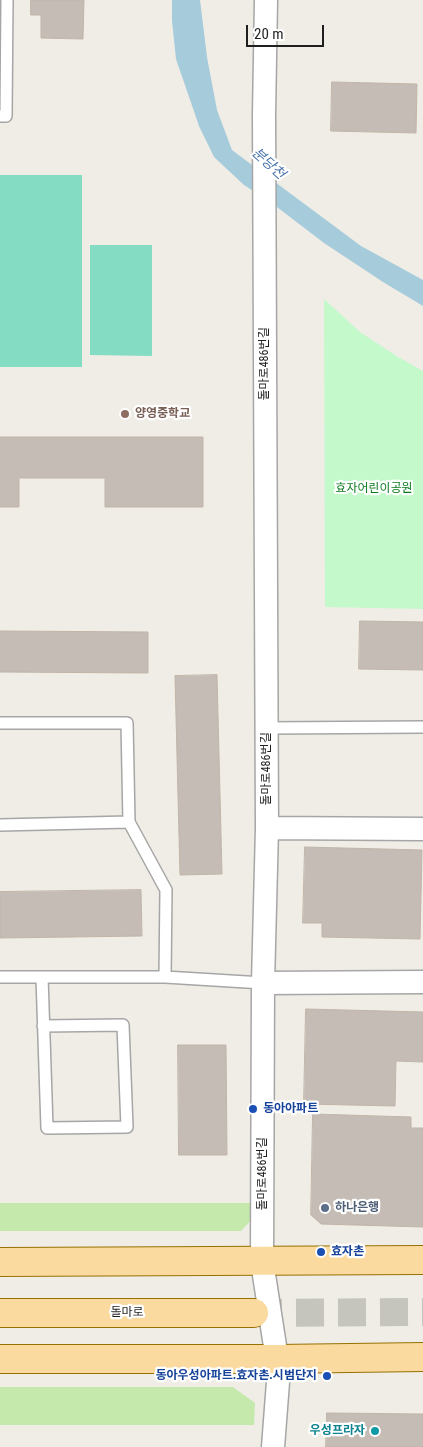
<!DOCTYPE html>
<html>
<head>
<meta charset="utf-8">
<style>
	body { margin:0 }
	#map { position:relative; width:423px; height:1447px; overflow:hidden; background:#efede5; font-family:"Roboto Condensed",sans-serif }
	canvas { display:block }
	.scale { position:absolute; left:246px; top:25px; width:78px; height:22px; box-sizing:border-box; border:2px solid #1f1f1f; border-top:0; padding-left:6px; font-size:15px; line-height:18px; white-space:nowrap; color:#1f1f1f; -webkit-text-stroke:4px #fff; paint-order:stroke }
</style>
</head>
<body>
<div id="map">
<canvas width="423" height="1447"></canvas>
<div class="scale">20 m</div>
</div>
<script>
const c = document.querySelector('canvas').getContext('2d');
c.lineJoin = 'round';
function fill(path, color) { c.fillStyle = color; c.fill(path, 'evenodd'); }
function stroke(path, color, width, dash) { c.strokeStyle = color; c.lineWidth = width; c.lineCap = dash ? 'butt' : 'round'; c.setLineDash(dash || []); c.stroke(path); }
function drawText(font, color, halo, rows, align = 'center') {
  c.font = font + ' "Roboto Condensed","Noto Sans KR",sans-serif'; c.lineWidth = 4.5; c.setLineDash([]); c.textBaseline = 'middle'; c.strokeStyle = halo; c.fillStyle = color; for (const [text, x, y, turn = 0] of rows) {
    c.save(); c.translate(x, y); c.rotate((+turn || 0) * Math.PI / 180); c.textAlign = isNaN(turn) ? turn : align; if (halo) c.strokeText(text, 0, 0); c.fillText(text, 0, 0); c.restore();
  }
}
fill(new Path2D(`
	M0 1203H255V1216L241 1231H0Z
	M0 1387H233L255 1403 254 1425H0Z`), '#c5e9ac');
fill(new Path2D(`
	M324 299 360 332 398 357 423 371V609L325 607Z`), '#c3f9cb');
fill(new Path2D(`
	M0 175H82V367H0Z
	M90 245H152V356L90 355Z`), '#84ddc2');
fill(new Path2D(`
	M172 0H200L207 57 217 110 232 150 361 246 423 280V306L383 282 324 243 273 204 244 185 214 157 199 126 176 59 172 21Z`), '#a6ccdc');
const building = new Path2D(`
	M31 0H84L83 39 41 38V15H31Z
	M332 82 417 84 416 133 331 131Z
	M0 437H203V507H105V478H19V507H0Z
	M360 621 423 622V670L359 669Z
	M0 631 148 632V673L0 672Z
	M217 675 222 874 180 875 175 676Z
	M305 847 422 850 420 939 322 937V923H303Z
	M141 890 142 936 0 938V892Z
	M306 1009 423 1012V1062L396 1061 395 1106 304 1104Z
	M178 1045H226L227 1155H179Z
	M313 1114 411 1117V1128H423V1227L321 1224 311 1215Z
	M327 1413 423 1414V1447H326Z`);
fill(building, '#c4bcb5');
stroke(building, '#c1b5a8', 1);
stroke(new Path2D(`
	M254 1313 423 1312`), '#c5c4bd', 28, [28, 14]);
const service = new Path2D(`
	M0 116H6L7 0
	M0 723H127L129 822 166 890 165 977
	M267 728 423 727
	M0 825 129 822
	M0 977H165L263 983
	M42 977 47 1128 127 1127 123 1025 43 1026`);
const minor = new Path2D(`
	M266 0 264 115 267 828 263 983 262 1262 277 1359 278 1382 273 1447
	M267 828 423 829
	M263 983 423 982`);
const primary = new Path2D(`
	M0 1262 423 1260
	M0 1313H254
	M0 1359H277L423 1357`);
stroke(service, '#a6a6a6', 14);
stroke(minor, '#a6a6a6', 25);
stroke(primary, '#977103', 30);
stroke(service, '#fff', 11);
stroke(minor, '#fff', 22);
stroke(primary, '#fada9f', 28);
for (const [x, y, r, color] of [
	[125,414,5,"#8d6e63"],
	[253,1109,5,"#1a4fb4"],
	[325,1208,5,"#5c6f8a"],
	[321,1252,5,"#1a4fb4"],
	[327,1376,5,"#1a4fb4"],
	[375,1431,5,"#0f9aa8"]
]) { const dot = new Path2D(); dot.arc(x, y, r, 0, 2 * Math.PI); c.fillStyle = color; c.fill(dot); stroke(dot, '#fff', 2); }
drawText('12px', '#1f1f1f', '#fff', [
	["돌마로486번길",265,364,-90],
	["돌마로486번길",267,769,-90],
	["돌마로486번길",263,1174,-90],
	["돌마로",127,1313]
]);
drawText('bold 12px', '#785e54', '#fff', [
	["양영중학교",135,414]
], 'left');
drawText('12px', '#0d7c1f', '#fff', [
	["효자어린이공원",374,489]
]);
drawText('bold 12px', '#164399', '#fff', [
	["동아아파트",263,1109],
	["효자촌",331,1252],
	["동아우성아파트.효자촌.시범단지",317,1376,"right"]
], 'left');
drawText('bold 12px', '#4e5e75', '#fff', [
	["하나은행",335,1208]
], 'left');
drawText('bold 12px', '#0d838f', '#fff', [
	["우성프라자",365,1431]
], 'right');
drawText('italic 14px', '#4c75ad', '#fff', [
	["분당천",268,164,42]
]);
</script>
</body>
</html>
